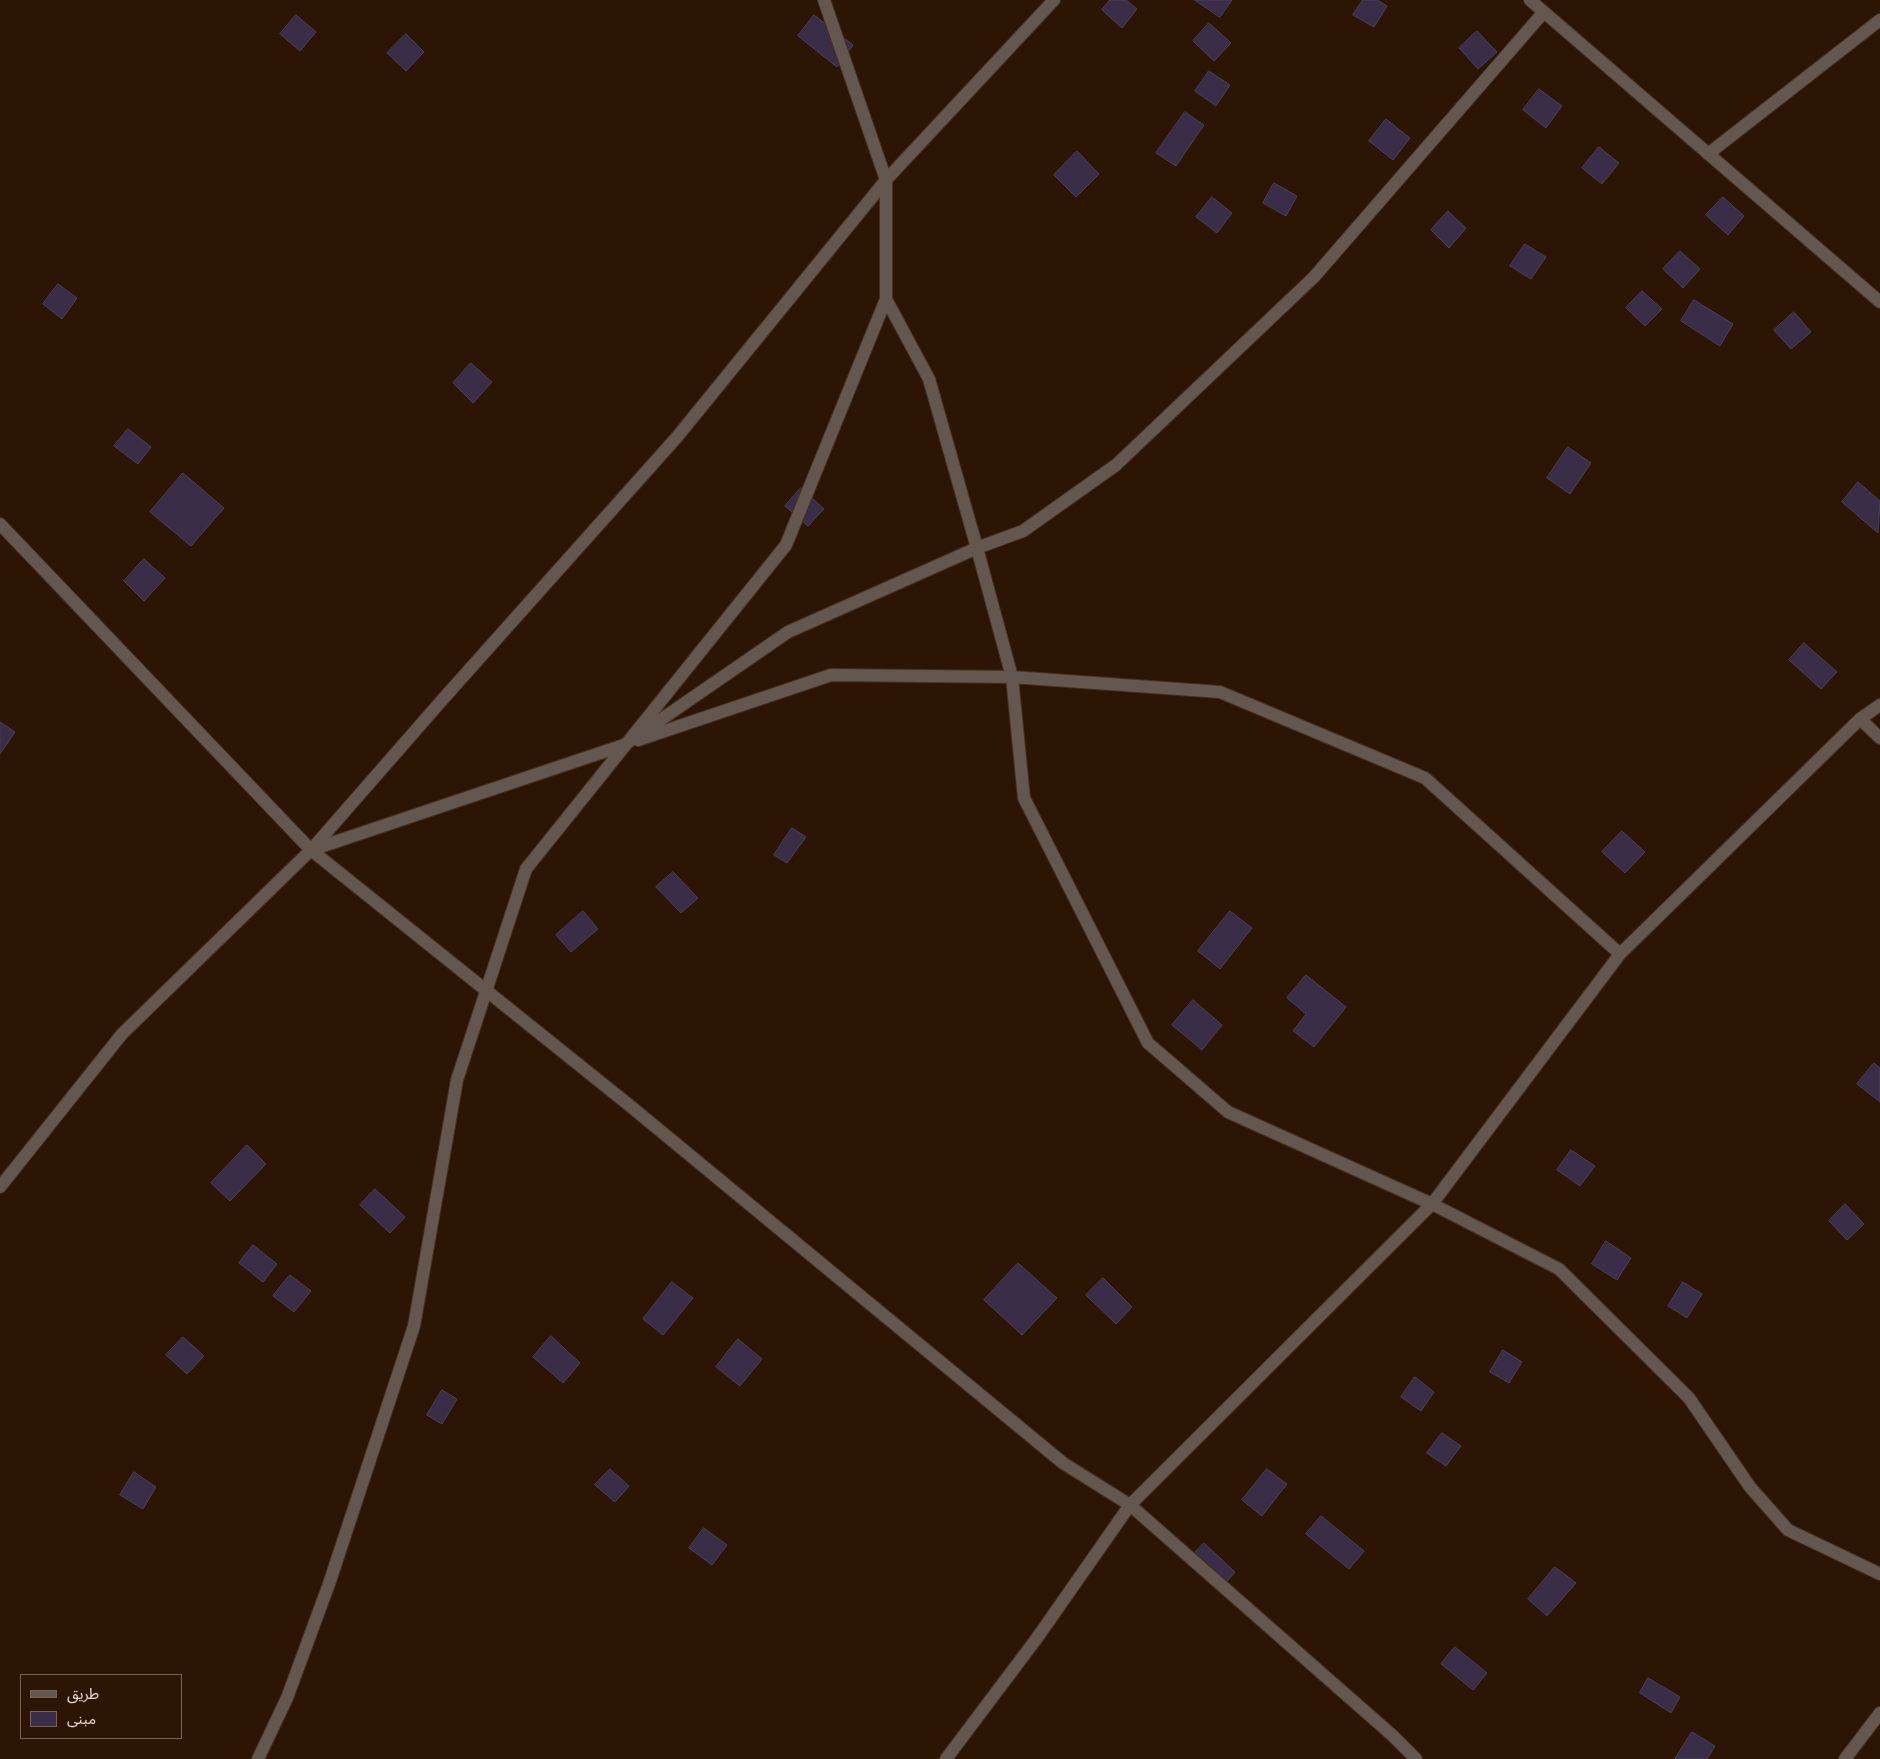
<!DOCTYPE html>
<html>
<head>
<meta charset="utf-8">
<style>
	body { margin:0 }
	#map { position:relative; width:1880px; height:1759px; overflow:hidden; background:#2c1504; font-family:Mulish,"Noto Sans Arabic",sans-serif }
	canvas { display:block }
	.legend { position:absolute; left:20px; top:1674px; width:162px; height:65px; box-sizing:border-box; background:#2c1504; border:1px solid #786354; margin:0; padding:6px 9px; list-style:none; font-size:15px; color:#e9d8cd }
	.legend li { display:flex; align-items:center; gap:10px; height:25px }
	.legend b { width:25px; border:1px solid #786354 }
</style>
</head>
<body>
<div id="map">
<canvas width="1880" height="1759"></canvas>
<ul class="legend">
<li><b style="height:6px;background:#64574f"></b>طريق</li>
<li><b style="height:14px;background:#392d47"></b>مبنى</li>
</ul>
</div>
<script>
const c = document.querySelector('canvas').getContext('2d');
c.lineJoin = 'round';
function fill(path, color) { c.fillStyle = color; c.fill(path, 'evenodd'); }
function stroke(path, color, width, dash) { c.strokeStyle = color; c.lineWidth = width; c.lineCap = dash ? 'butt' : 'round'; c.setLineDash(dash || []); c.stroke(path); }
const building = new Path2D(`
	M1110 0H1126L1137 9 1122 28 1102 10Z
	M1195 0H1232L1220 17Z
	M1363 0H1377L1387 6 1374 27 1353 15Z
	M296 15 316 32 300 51 280 34Z
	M814 15 853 45 837 67 798 36Z
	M1209 23 1231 43 1214 61 1193 41Z
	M1477 31 1497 52 1478 69 1459 48Z
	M406 34 424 52 406 71 387 53Z
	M1209 71 1230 85 1216 106 1195 91Z
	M1539 89 1562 106 1546 128 1523 110Z
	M1185 112 1204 125 1176 166 1156 153Z
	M1386 119 1410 138 1393 160 1369 141Z
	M1599 147 1619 163 1602 184 1582 168Z
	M1077 151 1099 174 1076 197 1054 175Z
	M1274 183 1297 196 1286 216 1263 203Z
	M1212 197 1232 213 1217 233 1196 217Z
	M1723 197 1744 216 1728 235 1706 215Z
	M1448 211 1466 228 1449 248 1431 230Z
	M1525 244 1546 257 1531 279 1510 266Z
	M1680 251 1700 269 1683 288 1663 269Z
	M58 284 77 298 62 319 43 304Z
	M1642 291 1662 309 1645 326 1626 308Z
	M1694 300 1733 324 1720 346 1681 321Z
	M1794 312 1811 332 1791 349 1774 330Z
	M471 363 492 382 473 403 453 383Z
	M128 429 151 447 138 464 114 446Z
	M1568 447 1591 463 1570 494 1547 478Z
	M183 473 224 508 191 546 150 512Z
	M1858 482 1880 501 1878 533 1842 502Z
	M801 488 824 509 808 526 785 506Z
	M144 559 165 578 144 601 124 581Z
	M1804 643 1837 672 1821 689 1789 660Z
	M0 722 15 732 0 754Z
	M792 828 806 837 787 863 774 855Z
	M1622 831 1645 852 1625 873 1602 852Z
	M673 872 698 898 681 913 656 887Z
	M583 911 598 929 571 952 556 935Z
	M1230 911 1252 928 1220 969 1198 951Z
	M1306 975 1346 1007 1314 1047 1293 1031 1306 1014 1287 998Z
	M1193 1000 1222 1025 1202 1050 1172 1025Z
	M1874 1063 1880 1068V1102L1857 1084Z
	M247 1145 266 1164 230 1201 211 1183Z
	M1571 1150 1595 1166 1580 1186 1557 1170Z
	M375 1189 405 1217 390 1233 360 1205Z
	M1845 1204 1864 1224 1847 1240 1829 1221Z
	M1606 1241 1631 1258 1617 1280 1592 1264Z
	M253 1245 277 1264 263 1282 239 1263Z
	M1018 1263 1057 1298 1022 1335 984 1300Z
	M290 1275 311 1291 294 1312 273 1296Z
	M1103 1278 1132 1307 1116 1324 1086 1295Z
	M672 1282 693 1298 663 1335 643 1319Z
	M1683 1282 1702 1294 1687 1318 1668 1306Z
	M551 1336 580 1363 563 1383 533 1357Z
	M183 1337 204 1356 187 1374 166 1355Z
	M738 1339 762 1359 740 1386 716 1367Z
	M1503 1350 1522 1362 1509 1383 1490 1372Z
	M1415 1377 1434 1392 1421 1411 1401 1397Z
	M442 1390 457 1399 442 1424 427 1415Z
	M1442 1433 1461 1446 1446 1466 1427 1453Z
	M610 1469 629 1486 615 1502 595 1485Z
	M1267 1469 1287 1484 1262 1516 1242 1500Z
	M134 1472 156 1487 143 1509 120 1495Z
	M1321 1516 1364 1551 1349 1569 1306 1534Z
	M704 1528 727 1545 712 1565 689 1548Z
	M1204 1543 1235 1572 1221 1588 1189 1559Z
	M1555 1567 1576 1583 1547 1616 1528 1599Z
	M1455 1647 1487 1673 1473 1690 1441 1664Z
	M1648 1678 1680 1697 1671 1713 1640 1693Z
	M1692 1732 1715 1746 1707 1759H1675Z`);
fill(building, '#392d47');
stroke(building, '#4d405c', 1);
const street = new Path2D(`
	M1530 0 1880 302
	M1708 154 1880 20
	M886 299 929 379 977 548 1012 677 1024 798 1148 1043 1228 1112 1432 1204 1559 1269 1689 1398 1750 1487 1788 1530 1880 1574
	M0 524 311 850 629 1105 1063 1463 1130 1505 1392 1735 1416 1759
	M1860 719 1880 738
	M638 740 831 675 1012 677 1220 692 1425 778 1620 954
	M311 850 624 745 788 632 977 548 1023 531 1116 465 1314 277 1543 13
	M0 1187 122 1034 311 850 443 699 677 437 886 180 1054 0
	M258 1759 287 1698 329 1584 414 1326 457 1080 526 869 786 545 886 299V180L824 0
	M946 1759 1037 1638 1130 1505 1432 1204 1620 954 1860 719 1880 705
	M1845 1759 1880 1713`);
stroke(street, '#463020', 14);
stroke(street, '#64574f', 12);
</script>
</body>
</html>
